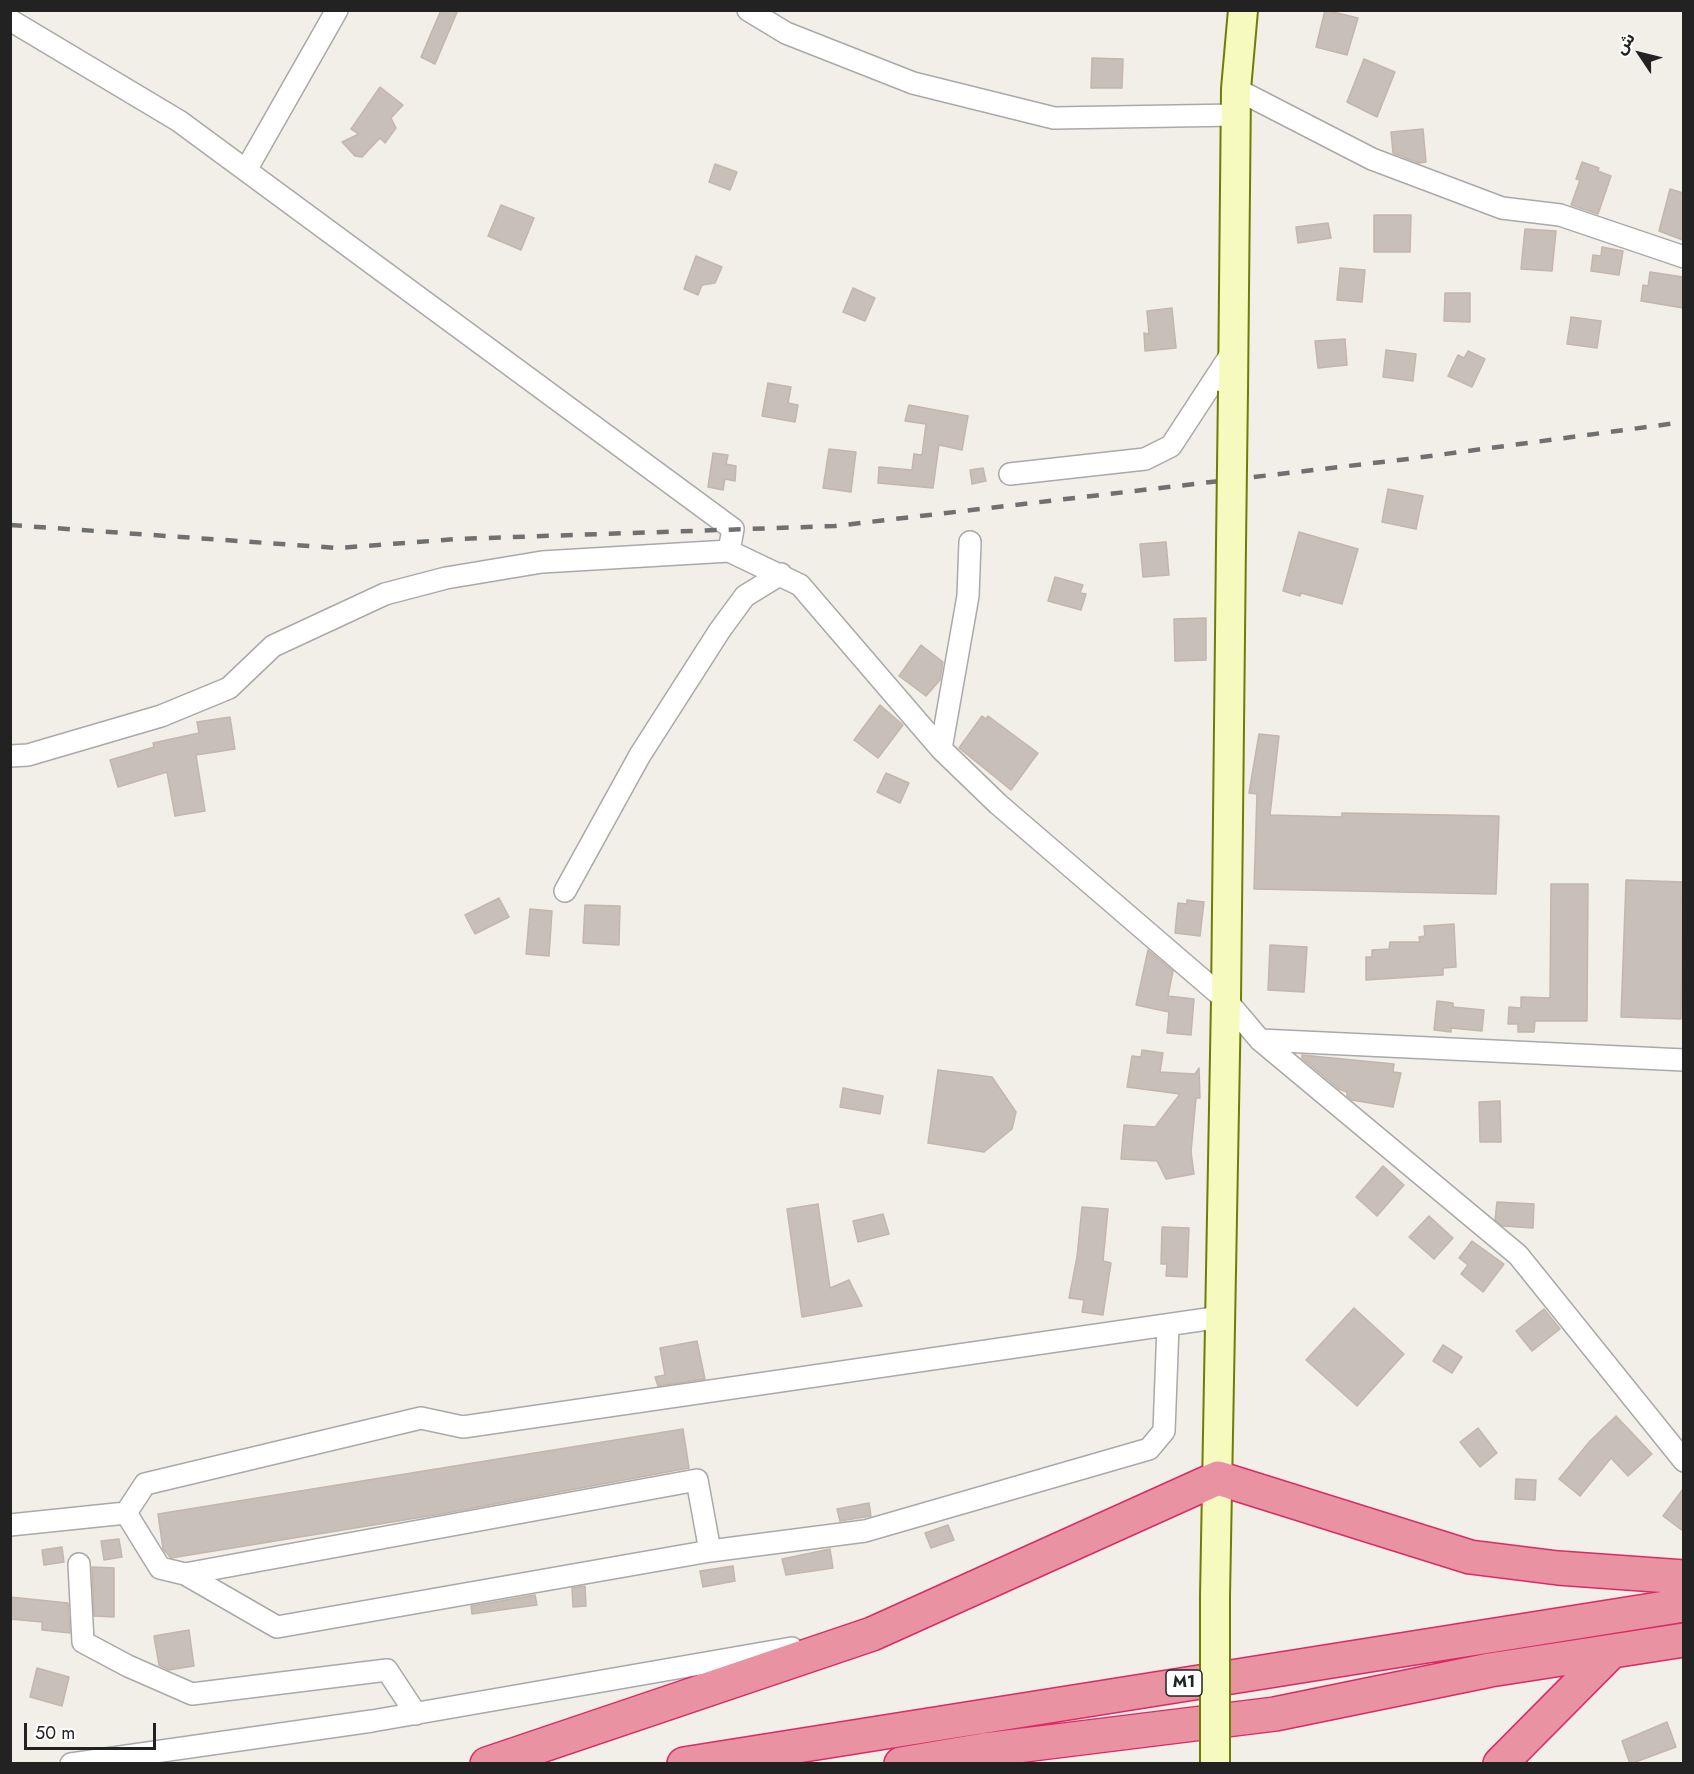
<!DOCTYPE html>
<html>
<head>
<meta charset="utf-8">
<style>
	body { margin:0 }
	#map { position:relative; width:1694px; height:1774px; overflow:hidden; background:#f2efe9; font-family:Jost,"Noto Sans Arabic",sans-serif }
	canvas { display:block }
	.frame { position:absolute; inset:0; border:12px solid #222; pointer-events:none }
	.north { position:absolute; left:1610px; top:24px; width:60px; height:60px; -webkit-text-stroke:4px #fff; paint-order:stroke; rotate:305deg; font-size:16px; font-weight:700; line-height:24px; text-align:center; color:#222 }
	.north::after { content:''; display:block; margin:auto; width:21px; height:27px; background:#222; clip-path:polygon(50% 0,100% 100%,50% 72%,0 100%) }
	.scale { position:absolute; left:24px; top:1723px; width:132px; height:27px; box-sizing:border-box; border:3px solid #222; border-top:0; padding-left:8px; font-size:18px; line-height:21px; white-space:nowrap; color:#222; -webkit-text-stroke:4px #fff; paint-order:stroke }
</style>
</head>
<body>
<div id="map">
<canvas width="1694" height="1774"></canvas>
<div class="frame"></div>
<div class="north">ش</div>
<div class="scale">50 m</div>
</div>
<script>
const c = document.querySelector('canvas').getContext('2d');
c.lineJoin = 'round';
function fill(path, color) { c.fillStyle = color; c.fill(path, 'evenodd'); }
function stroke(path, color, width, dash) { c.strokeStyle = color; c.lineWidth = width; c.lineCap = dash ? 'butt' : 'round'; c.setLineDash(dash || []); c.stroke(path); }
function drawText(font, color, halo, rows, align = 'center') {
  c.font = font + ' Jost,sans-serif'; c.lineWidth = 4.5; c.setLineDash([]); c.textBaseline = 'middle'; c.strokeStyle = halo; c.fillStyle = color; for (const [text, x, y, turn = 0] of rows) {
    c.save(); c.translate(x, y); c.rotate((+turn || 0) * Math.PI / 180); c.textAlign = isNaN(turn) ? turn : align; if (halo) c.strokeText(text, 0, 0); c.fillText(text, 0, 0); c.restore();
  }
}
const building = new Path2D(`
	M441 10H458L435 64 421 57Z
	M1325 10 1358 18 1347 55 1316 47Z
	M1092 58 1123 59 1122 88H1091Z
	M1364 59 1395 72 1377 117 1347 102Z
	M380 87 403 105 391 118 396 128 385 143 380 138 362 157 355 156 342 142 359 134 351 129Z
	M1423 129 1426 162 1419 163 1393 153 1391 132Z
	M1582 162 1599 168 1598 171 1611 176 1598 214 1571 205 1580 180 1576 179Z
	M715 164 737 172 730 190 709 182Z
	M1670 189 1683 193V240L1659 231Z
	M501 205 534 218 521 250 488 236Z
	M1374 215H1411L1410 252H1374Z
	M1328 223 1331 238 1298 243 1296 227Z
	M1525 229 1556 231 1552 271 1521 269Z
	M1602 247 1623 251 1619 275 1591 271 1593 255 1601 256Z
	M696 256 722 267 715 283 702 285 698 295 684 289Z
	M1340 268 1365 270 1362 302 1337 300Z
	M1650 272 1683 277V308L1641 301 1643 285 1648 286Z
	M853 288 875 298 865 321 843 312Z
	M1445 293H1470V322L1444 321Z
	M1172 308 1176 348 1145 351 1144 333 1149 334 1147 311Z
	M1571 317 1601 321 1597 348 1567 344Z
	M1345 339 1347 365 1318 368 1315 341Z
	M1386 350 1416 354 1413 381 1383 377Z
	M1468 351 1485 359 1472 387 1448 376 1458 355 1464 358Z
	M768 383 791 387 788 403 798 405 795 422 762 416Z
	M909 405 968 416 962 450 939 445 933 488 878 483 879 467 912 470 914 454 922 455 926 424 905 421Z
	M829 449 856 452 851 492 823 488Z
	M713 453 728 455 726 464 736 466 735 481 725 479 723 490 708 487Z
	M983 468 986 481 972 484 970 470Z
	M1388 489 1423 496 1416 529 1382 522Z
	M1299 532 1358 549 1342 604 1301 593 1300 596 1283 591Z
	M1166 542 1169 575 1143 577 1140 544Z
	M1055 577 1083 585 1080 593 1086 594 1081 610 1048 601Z
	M1206 618V660L1175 661 1174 619Z
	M921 645 943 662 940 680 926 696 899 676Z
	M880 705 903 725 878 758 854 740Z
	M982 716 986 719 988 716 1038 753 1011 790 959 748Z
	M230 717 235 749 196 755 205 811 175 816 167 772 118 787 110 760 154 747 153 743 199 733 197 722Z
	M1259 734 1279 736 1270 815 1342 817V813L1499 816 1496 894 1254 889 1257 794 1249 793Z
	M886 773 909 783 900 803 877 792Z
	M1626 880 1683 882 1681 1019 1621 1017Z
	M1551 884H1588L1587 1021H1535L1534 1032H1518V1024H1508L1509 1007 1521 1008V997L1550 998Z
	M499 898 509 917 475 934 465 915Z
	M1187 900 1204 902 1200 936 1175 933 1178 903 1187 904Z
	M585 905 620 906 619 945 583 943Z
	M530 909 552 911 549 956 526 954Z
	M1454 924 1456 967 1443 968V975L1366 980V957H1372V950L1389 949 1390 942H1420L1419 937 1425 936 1424 926Z
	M1270 945 1307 947 1304 992 1268 990Z
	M1148 950 1173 971 1168 996 1194 999 1191 1035 1167 1033 1169 1012 1136 1005Z
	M1437 1001 1453 1003V1007L1484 1010 1482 1031 1451 1028V1032L1434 1030Z
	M1142 1050 1163 1053 1160 1072 1195 1074 1199 1068 1200 1098H1196L1191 1152 1194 1174 1166 1179 1157 1161 1121 1159 1124 1125 1155 1127 1180 1094 1127 1087 1132 1056 1141 1057Z
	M1302 1055 1394 1064 1393 1072 1401 1073 1393 1107 1352 1100 1347 1096V1092L1339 1089 1302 1058Z
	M938 1070 992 1077 1016 1112 1012 1129 984 1152 928 1143Z
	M843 1088 883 1096 880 1114 840 1107Z
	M1500 1101 1501 1142H1480L1479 1102Z
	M1383 1166 1404 1185 1377 1216 1356 1197Z
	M1497 1202 1534 1204 1533 1228 1503 1226 1495 1220Z
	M818 1204 830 1288 849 1280 862 1306 802 1317 787 1209Z
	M1082 1207 1108 1209 1103 1261 1111 1263 1103 1315 1082 1312 1084 1300 1069 1298 1077 1257Z
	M883 1214 889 1234 858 1242 853 1221Z
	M1429 1216 1453 1238 1434 1259 1409 1237Z
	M1162 1227 1189 1228 1187 1277 1166 1276 1167 1264H1161Z
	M1472 1241 1504 1264 1483 1292 1461 1274 1468 1265 1459 1258Z
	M1354 1308 1404 1354 1357 1406 1306 1360Z
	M1544 1309 1560 1329 1532 1351 1516 1331Z
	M697 1341 705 1379 658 1386 655 1377 665 1375 660 1348Z
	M1443 1345 1462 1357 1452 1373 1433 1361Z
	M1616 1416 1652 1454 1628 1476 1611 1458 1580 1496 1559 1479 1590 1441Z
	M1478 1428 1497 1453 1480 1467 1460 1442Z
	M683 1429 689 1468 441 1514 171 1558 163 1549 158 1514Z
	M1516 1479 1536 1480 1535 1500 1515 1499Z
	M1683 1489V1531L1663 1516Z
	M869 1503 871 1516 840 1521 837 1509Z
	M948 1525 954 1540 931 1548 925 1533Z
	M119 1539 122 1557 104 1560 101 1541Z
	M62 1547 64 1562 44 1565 42 1550Z
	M830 1549 833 1568 786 1575 782 1559Z
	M733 1566 735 1581 703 1587 700 1571Z
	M92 1567 114 1568V1617L94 1616Z
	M585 1586 586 1606 573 1607 572 1588Z
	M535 1595 537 1605 472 1614 471 1606Z
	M10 1597 68 1603 70 1633 42 1630V1622L10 1619Z
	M189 1630 194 1666 169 1670 159 1665 154 1636Z
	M37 1668 69 1677 62 1706 30 1697Z
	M1667 1722 1676 1747 1630 1764 1622 1741Z`);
fill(building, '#c7bfb8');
stroke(building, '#c4b6ab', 1.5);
const street = new Path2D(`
	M748 10 786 33 913 83 1054 118 1236 115
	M10 20 179 121 733 529 729 551 800 585 941 749 998 804 1226 1000 1260 1040 1518 1255 1684 1461
	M1236 89 1372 159 1502 208 1560 215 1684 257
	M246 170 337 10
	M1010 474 1145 459 1171 446 1235 348
	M941 749 968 596 970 542
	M10 756 28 755 161 716 229 688 273 646 385 594 446 578 542 562 729 551
	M565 891 640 755 720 630 745 596 781 574
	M1260 1040 1684 1060
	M126 1513 145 1484 421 1418 463 1427 1221 1317
	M10 1525 126 1513 160 1568 185 1574 277 1627 710 1551 865 1531 1149 1449 1164 1431 1168 1326
	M79 1564 83 1642 128 1666 192 1694 387 1670 416 1714
	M185 1574 697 1480 710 1551
	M71 1764 372 1721 792 1648`);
const secondary = new Path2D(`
	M1233 391 1236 89 1243 10
	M1215 1596 1226 1000 1231 544`);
const highway = new Path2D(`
	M487 1764 872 1634 1218 1478 1470 1557 1558 1568 1684 1577
	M684 1764 1684 1605
	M901 1764 984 1750 1275 1714 1490 1670 1684 1640
	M1500 1764 1611 1652`);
stroke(street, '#a9a9a9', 24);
stroke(secondary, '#707d05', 32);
stroke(highway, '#dc2a67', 36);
stroke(street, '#fff', 21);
stroke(secondary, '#f7fabf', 28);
stroke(highway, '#e892a2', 33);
stroke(new Path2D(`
	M10 525 338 548 457 539 835 526 1408 459 1684 422`), '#707070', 4.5, [12, 12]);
const secondaryBridge = new Path2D(`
	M1231 544 1233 391
	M1215 1596V1764`);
stroke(secondaryBridge, '#707d05', 32, []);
stroke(secondaryBridge, '#f7fabf', 28);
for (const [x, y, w] of [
	[1184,1683,36]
]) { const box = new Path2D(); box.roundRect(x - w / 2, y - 13, w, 26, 4.5); c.fillStyle = '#fff'; c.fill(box); stroke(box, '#222', 1.5); }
drawText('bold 16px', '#222', null, [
	["M1",1184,1683]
]);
</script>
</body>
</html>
